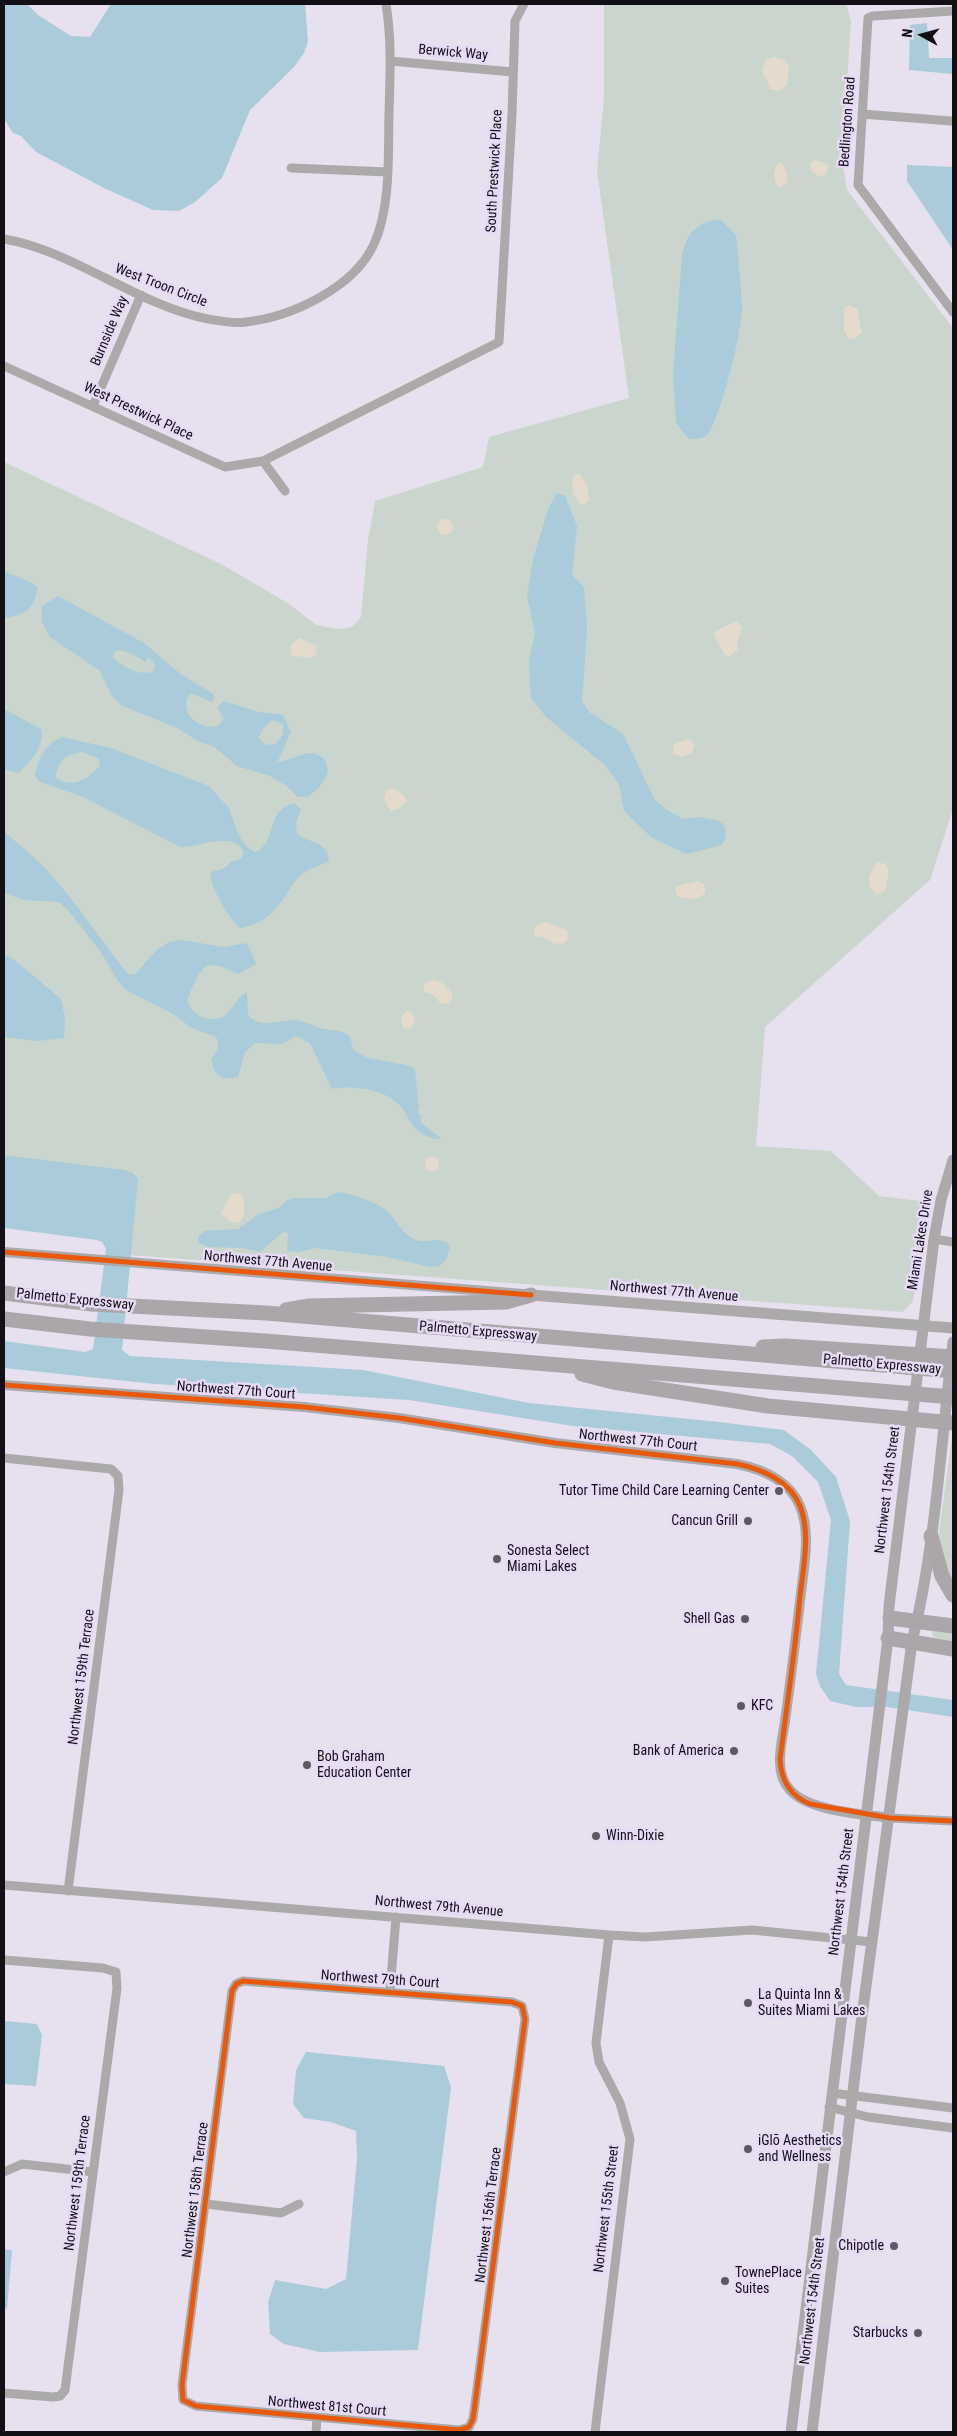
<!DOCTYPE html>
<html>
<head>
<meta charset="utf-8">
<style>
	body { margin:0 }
	#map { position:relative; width:957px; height:2436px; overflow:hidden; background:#e7e0ee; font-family:"Roboto Condensed",sans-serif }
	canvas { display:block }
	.frame { position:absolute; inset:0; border:5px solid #130f17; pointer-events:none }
	.north { position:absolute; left:897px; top:10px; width:50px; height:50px; -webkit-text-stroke:4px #e7daf4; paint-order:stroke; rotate:277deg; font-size:14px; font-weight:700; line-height:20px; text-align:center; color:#130f17 }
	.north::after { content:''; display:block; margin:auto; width:18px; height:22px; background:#130f17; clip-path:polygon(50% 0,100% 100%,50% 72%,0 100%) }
</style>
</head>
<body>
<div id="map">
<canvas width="957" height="2436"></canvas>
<div class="frame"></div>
<div class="north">N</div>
</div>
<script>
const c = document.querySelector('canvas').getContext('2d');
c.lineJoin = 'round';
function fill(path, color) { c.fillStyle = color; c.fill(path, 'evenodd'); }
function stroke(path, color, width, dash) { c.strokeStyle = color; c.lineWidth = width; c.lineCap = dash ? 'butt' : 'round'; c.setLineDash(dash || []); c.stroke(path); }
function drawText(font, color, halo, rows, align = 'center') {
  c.font = font + ' "Roboto Condensed",sans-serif'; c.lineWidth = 5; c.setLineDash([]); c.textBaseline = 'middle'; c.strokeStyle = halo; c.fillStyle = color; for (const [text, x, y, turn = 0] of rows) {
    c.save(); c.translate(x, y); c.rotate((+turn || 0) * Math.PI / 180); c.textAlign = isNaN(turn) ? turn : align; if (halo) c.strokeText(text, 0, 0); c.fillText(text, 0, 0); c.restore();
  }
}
fill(new Path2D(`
	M604 4H846L851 21 842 161 847 190 953 328V809L930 880 765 1027 756 1146 831 1151 879 1196 928 1202 913 1301 903 1312 129 1255 4 1162V462L223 565 289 604 316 625 339 629 352 627 361 617 368 540 375 501 483 467 489 437 629 398 597 171 604 98Z
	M953 1430V1584L941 1563 939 1532Z
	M932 1631 953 1633V1642L933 1637Z`), '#cad6cd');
fill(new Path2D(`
	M774 57 783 59 789 65 787 85 779 91 770 89 767 79 762 72 765 60Z
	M814 160 827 164 829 168 825 175 817 176 812 171 810 164Z
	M781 163C786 169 790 179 785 185L780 187 776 184 774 175 776 166Z
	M849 305 857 309 862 333 853 339 848 338 844 330V308Z
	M580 474 587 485 589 501 583 505C572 499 571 487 574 475Z
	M437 527a8 8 0 1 1 16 0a8 8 0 1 1-16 0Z
	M736 621 743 627 737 641 738 649 730 656 725 655 713 634C718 628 729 625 736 621Z
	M299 638 316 646 317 654 309 658 291 655V645Z
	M686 740H690L695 745 692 753 682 757 673 754 674 744Z
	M391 788 400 792 407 801 398 809 391 811 384 800 386 790Z
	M876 862 886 864 889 871 885 891 877 895 870 887 869 877Z
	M698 881 704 884 706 892C699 900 686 900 677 896L675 889 678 886Z
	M545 922 567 930 568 938 564 943 555 944 546 938 535 936 534 928Z
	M433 980C443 981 447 988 453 995L451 1002 448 1004 440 1003 434 995 424 992V984Z
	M407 1011 412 1013 415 1021 410 1029 404 1028 401 1022 403 1014Z
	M425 1164a7 7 0 1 1 14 0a7 7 0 1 1-14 0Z
	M236 1193 241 1194C246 1200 245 1215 241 1221L233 1223 221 1214 230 1196Z`), '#e4dbcd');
fill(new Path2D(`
	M4 4H27L38 15 71 36 90 37 111 4H305L308 41 304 53 294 67 250 110 222 178 195 202 179 211 153 210 104 188 36 152 21 136 13 133 4 119Z
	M927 23 929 58H953V74L909 70 910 25Z
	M907 165 953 167V250L907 181Z
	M721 220 736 235C738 259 741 283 742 307 742 332 722 412 709 432 704 440 696 439 689 439L676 423 673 375 682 254C688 232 697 221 721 220Z
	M557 493 565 496 577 526 572 575 584 587 587 630 582 701 589 712 623 734 655 800 667 810 683 819 700 817 719 821 725 826 726 837 722 845 687 854 652 838 624 811 619 785 606 766 546 717 531 698 529 661 535 634 527 595 534 555 549 507Z
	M4 571 30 582 37 587C36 608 24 616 4 618Z
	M58 596 144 643 182 675 212 693 215 698 212 702 190 693C177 712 201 733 219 725L224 719 217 707 223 701 259 712 283 715 291 732 278 761 280 762C290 760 302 753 311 753 316 753 322 756 325 761 334 775 318 789 308 797H298L285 785 270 776 237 766 213 746 199 742 179 729 153 718 122 706 112 696 99 670 50 637 42 622V606ZM118 650C127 651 138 657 145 662L149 657 155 665 154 671C139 677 125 667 113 658L114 652ZM274 720 283 725V734L276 744 266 745 259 738C261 730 267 723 274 720Z
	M4 709 41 729C45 746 31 762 18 773L4 769Z
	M62 737 111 748 209 786 229 808 239 836 247 847 255 852C277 846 266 804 296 804L301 809 296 823 297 834C310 844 326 840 329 860 322 866 316 866 308 870 286 882 286 911 254 924 249 926 244 928 239 928 230 918 207 884 211 872L223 869 231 862 241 859 244 853C234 829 200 848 180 847L83 797 38 781 35 775C38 759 46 743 62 737ZM82 752 99 759 100 765C90 779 72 790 56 777 58 760 65 755 82 752Z
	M4 831C21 847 40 861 55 879 81 909 103 943 128 974L134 975 158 949 169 942 181 940 224 947 247 943 256 964 238 974 220 966 207 965C196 975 192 987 187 1001 193 1016 211 1025 226 1015 233 1009 234 1000 247 992L248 1015C261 1029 276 1021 293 1020 303 1020 310 1025 320 1028 332 1031 340 1029 350 1036L353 1050 368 1058 411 1066 415 1070 419 1108 417 1112 421 1116V1123L441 1138C436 1140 432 1138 427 1136 404 1125 412 1115 396 1102 381 1089 352 1085 332 1089L310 1043 296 1036 282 1044 255 1043 245 1052 238 1077C221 1081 215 1076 211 1060L218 1048V1040L214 1036 192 1028 170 1012 126 990 118 981 100 951 69 911 59 902 24 900 4 893Z
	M4 955 12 958 61 999 65 1019 64 1038 38 1041 4 1037Z
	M4 1155 124 1170 133 1173 138 1179 122 1350 130 1356 363 1370 529 1403 719 1422 784 1430 811 1450 836 1477 850 1521 839 1674 846 1685 953 1700V1717L887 1707H856L830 1701 820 1686 816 1674 831 1520 818 1482 792 1456 770 1444 573 1426 409 1400 155 1384 4 1368V1341L85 1352 93 1349 106 1249 102 1242 97 1240 4 1228Z
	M338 1192C352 1194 382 1203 391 1215 399 1225 402 1233 414 1239 427 1246 439 1233 450 1246L446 1260 439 1266 430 1267 387 1257 315 1248 299 1252 287 1251 288 1233 283 1232 260 1252 243 1248 207 1247 199 1243 198 1236 205 1231 238 1229 259 1214 279 1208 286 1201 294 1198H326Z
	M4 2021 37 2024 42 2035 36 2086 4 2084Z
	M306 2052 444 2066 451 2087 418 2350 320 2352 284 2344 270 2334 268 2302 275 2280 326 2289 346 2279 357 2158 356 2131 331 2122 304 2118 293 2104 296 2070Z
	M4 2249 12 2250 7 2308 4 2310Z`), '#a9cbda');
stroke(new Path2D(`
	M953 11 873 16 868 18 858 185 953 312
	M390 61 513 72
	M862 114 951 121
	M291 168 388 172
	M4 239C72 250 139 306 208 319 219 321 235 324 246 322 291 317 354 288 374 244 391 207 388 154 389 113 390 76 392 41 386 4
	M4 366 225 467 263 461 499 342 512 114 515 21 524 4
	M93 406 141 295
	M263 461 285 491
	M934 1239 953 1242
	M4 1458 111 1469 118 1476 119 1490 68 1891
	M890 1818 953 1821
	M4 1885 609 1935 645 1937 752 1930 872 1942
	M4 1960 103 1968 116 1972 117 1988 65 2390 60 2396 53 2397 4 2393
	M243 1981 512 2002 522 2006 525 2019 473 2419 469 2427 459 2430 196 2406 183 2400 182 2385 232 1991 236 1984Z
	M390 1991 396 1917
	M832 2093 953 2108
	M829 2107 868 2117 953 2128
	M4 2172 22 2164 93 2172
	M206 2204 281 2213 299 2204
	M316 2432 317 2418
	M595 2432 630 2139 620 2103 599 2062 596 2043 609 1935`), '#aba9aa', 9);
stroke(new Path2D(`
	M4 1252 523 1294
	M4 1385 304 1407 399 1418 555 1443 737 1464C762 1469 789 1480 800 1506 811 1532 804 1566 801 1593 796 1635 791 1678 785 1721 782 1742 773 1772 790 1790 808 1811 863 1814 890 1818`), '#aba9aa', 10);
stroke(new Path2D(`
	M531 1295 953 1328
	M791 2432 888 1638 889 1606 934 1239 941 1200 953 1160
	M812 2432 862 2016 912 1642C936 1544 941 1442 953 1342`), '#aca9aa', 11);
stroke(new Path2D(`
	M4 1293 92 1304 266 1313 953 1371
	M286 1310 309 1306 506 1302 531 1295
	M4 1319 90 1329 265 1341 953 1397
	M763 1347 786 1346 953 1357
	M582 1374 613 1382 768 1406 953 1423
	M931 1536 942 1576 953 1595
	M890 1618 953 1626
	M888 1638 953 1649`), '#aba6aa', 15);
stroke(new Path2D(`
	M4 1252 531 1295
	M4 1385 304 1407 399 1418 555 1443 737 1464C762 1469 790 1481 800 1506 811 1533 803 1569 800 1597 795 1651 787 1705 780 1759 781 1780 790 1796 810 1804L890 1818 953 1821
	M243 1981 512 2002 522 2006 525 2019 473 2419 469 2427 459 2430 196 2406 183 2400 182 2385 232 1991 236 1984Z`), '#e8590c', 5);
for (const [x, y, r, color] of [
	[779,1491,5,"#5d5862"],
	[748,1521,5,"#5d5862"],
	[497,1559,5,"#5d5862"],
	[745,1619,5,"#5d5862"],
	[741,1706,5,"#5d5862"],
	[734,1751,5,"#5d5862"],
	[307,1765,5,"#5d5862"],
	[596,1836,5,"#5d5862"],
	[748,2003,5,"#5d5862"],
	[748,2149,5,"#5d5862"],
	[894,2246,5,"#5d5862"],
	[725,2281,5,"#5d5862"],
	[918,2333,5,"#5d5862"]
]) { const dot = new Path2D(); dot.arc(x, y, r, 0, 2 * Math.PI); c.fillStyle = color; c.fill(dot); stroke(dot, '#e7daf4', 2); }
drawText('14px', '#130f17', '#e7daf4', [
	["Berwick Way",453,53,5],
	["Bedlington Road",848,122,-86],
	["South Prestwick Place",495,171,-87],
	["West Troon Circle",161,286,21],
	["Burnside Way",110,331,-67],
	["West Prestwick Place",138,412,25],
	["Miami Lakes Drive",921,1240,-81],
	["Northwest 77th Avenue",268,1262,5],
	["Northwest 77th Avenue",674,1292,5],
	["Palmetto Expressway",75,1300,6],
	["Palmetto Expressway",478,1332,5],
	["Palmetto Expressway",882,1365,5],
	["Northwest 77th Court",236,1391,4],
	["Northwest 77th Court",638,1441,6],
	["Northwest 154th Street",888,1490,-83],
	["Northwest 159th Terrace",82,1677,-83],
	["Northwest 154th Street",842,1892,-83],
	["Northwest 79th Avenue",439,1907,5],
	["Northwest 79th Court",380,1980,4],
	["Northwest 159th Terrace",78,2183,-83],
	["Northwest 158th Terrace",196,2190,-83],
	["Northwest 155th Street",607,2209,-83],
	["Northwest 156th Terrace",489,2215,-83],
	["Northwest 154th Street",813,2301,-83],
	["Northwest 81st Court",327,2407,5]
]);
drawText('14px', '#130f17', '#e7daf4', [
	["Tutor Time Child Care Learning Center",769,1491,"right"],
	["Cancun Grill",738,1521,"right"],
	["Sonesta Select",507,1551],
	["Miami Lakes",507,1567],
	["Shell Gas",735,1619,"right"],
	["KFC",751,1706],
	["Bank of America",724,1751,"right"],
	["Bob Graham",317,1757],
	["Education Center",317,1773],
	["Winn-Dixie",606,1836],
	["La Quinta Inn &",758,1995],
	["Suites Miami Lakes",758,2011],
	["iGlō Aesthetics",758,2141],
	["and Wellness",758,2157],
	["Chipotle",884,2246,"right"],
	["TownePlace",735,2273],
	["Suites",735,2289],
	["Starbucks",908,2333,"right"]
], 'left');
</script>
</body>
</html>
